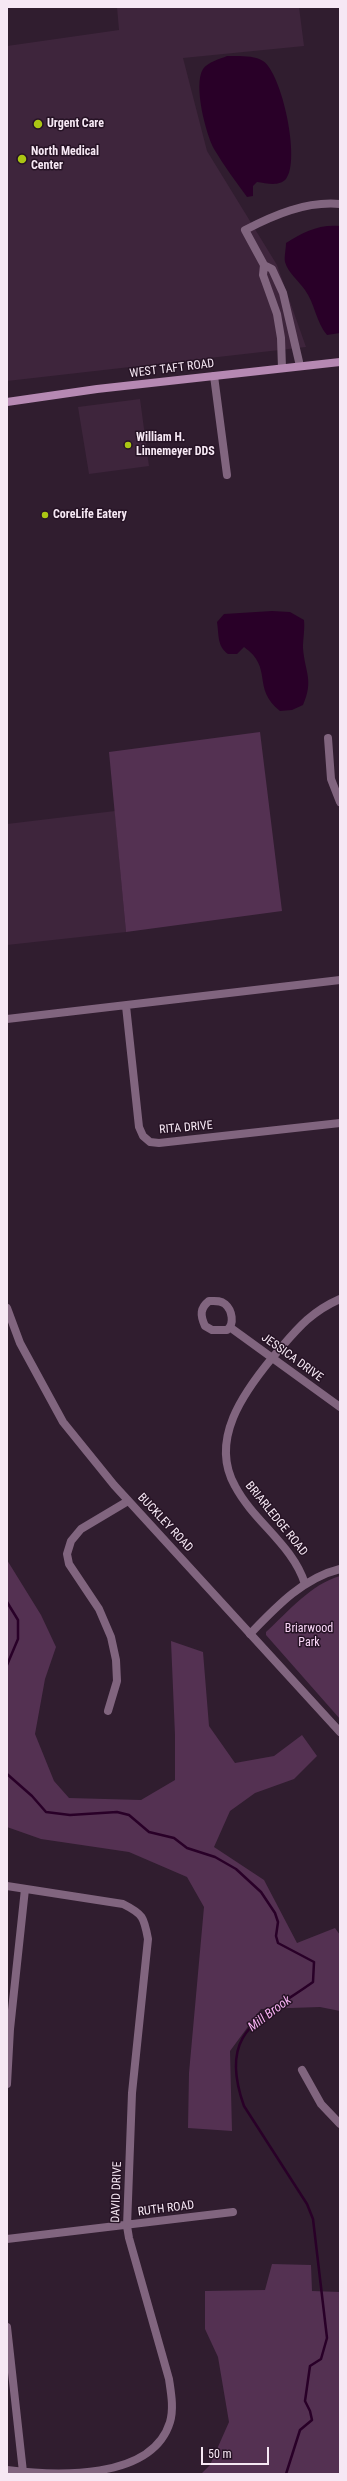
<!DOCTYPE html>
<html>
<head>
<meta charset="utf-8">
<style>
	body { margin:0 }
	#map { position:relative; width:347px; height:2481px; overflow:hidden; background:#301d2f; font-family:"Roboto Condensed",sans-serif }
	canvas { display:block }
	.frame { position:absolute; inset:0; border:8px solid #f6e8f4; pointer-events:none }
	.scale { position:absolute; left:201px; top:2447px; width:68px; height:18px; box-sizing:border-box; border:2px solid #f6e8f4; border-top:0; padding-left:5px; font-size:12px; line-height:14px; white-space:nowrap; color:#f6e8f4; -webkit-text-stroke:3px #261325; paint-order:stroke }
</style>
</head>
<body>
<div id="map">
<canvas width="347" height="2481"></canvas>
<div class="frame"></div>
<div class="scale">50 m</div>
</div>
<script>
const c = document.querySelector('canvas').getContext('2d');
c.lineJoin = 'round';
function fill(path, color) { c.fillStyle = color; c.fill(path, 'evenodd'); }
function stroke(path, color, width, dash) { c.strokeStyle = color; c.lineWidth = width; c.lineCap = dash ? 'butt' : 'round'; c.setLineDash(dash || []); c.stroke(path); }
function drawText(font, color, halo, rows, align = 'center') {
  c.font = font + ' "Roboto Condensed",sans-serif'; c.lineWidth = 3; c.setLineDash([]); c.textBaseline = 'middle'; c.strokeStyle = halo; c.fillStyle = color; for (const [text, x, y, turn = 0] of rows) {
    c.save(); c.translate(x, y); c.rotate((+turn || 0) * Math.PI / 180); c.textAlign = isNaN(turn) ? turn : align; if (halo) c.strokeText(text, 0, 0); c.fillText(text, 0, 0); c.restore();
  }
}
fill(new Path2D(`
	M117 7H299L304 46 183 58 207 151 277 265 306 347 7 381V46L119 30Z
	M140 399 149 466 89 474 78 407Z
	M115 811 126 932 7 945V824Z`), '#3e253c');
fill(new Path2D(`
	M260 732 282 911 126 932 109 752Z
	M7 1560 41 1615 56 1647 45 1679 35 1734 54 1781 69 1798 141 1800 175 1780V1735L171 1641 203 1652 209 1726 235 1763 274 1756 302 1735 317 1756 294 1779 255 1793 230 1811 214 1847 264 1880 297 1943 335 1928 340 1935V2011L320 2007 261 2009 230 2051 232 2131 188 2128 189 2073 204 1907 187 1877 129 1852 41 1839 7 1827Z
	M340 1576V1719L266 1635V1632C288 1612 311 1584 340 1576Z
	M272 2264 311 2265 312 2291 340 2292V2474H201L210 2465 229 2422 218 2357 205 2329V2291L265 2290Z`), '#543152');
fill(new Path2D(`
	M227 56C238 56 254 55 263 61 282 73 301 161 286 179 279 187 266 183 257 182L253 186V196L247 197C236 182 224 166 214 149 206 134 193 85 203 69 208 62 220 59 227 56Z
	M340 226V333L327 335C316 322 315 304 305 290 299 281 288 273 285 262 284 257 286 249 286 243 303 232 319 224 340 226Z
	M272 611 290 612 304 620C305 629 303 639 303 648 305 673 314 680 303 705L292 710 280 711C251 688 274 668 244 647L237 654H228C217 646 219 635 217 622L224 614Z`), '#290028');
stroke(new Path2D(`
	M7 1602 18 1620V1639L7 1665
	M7 1774 32 1796 46 1812 70 1815 117 1812 129 1815 149 1832 174 1838 187 1848 215 1857 236 1869 261 1892 275 1913 278 1922 276 1936 278 1943 314 1962 313 1982C260 2020 217 2030 244 2106L307 2204 313 2219 327 2338 321 2359 310 2366 305 2401 310 2411 312 2420 300 2430 286 2474`), '#290028', 2.5);
stroke(new Path2D(`
	M264 265 272 269 283 293 300 366
	M282 368 281 338 277 314 263 275 264 265 245 230C274 215 306 201 340 204
	M214 376 227 475
	M328 738 331 779 340 802
	M126 1006 139 1127 143 1136 150 1142 159 1143 340 1123
	M7 1019 340 980
	M209 1301C215 1301 220 1300 225 1304 232 1310 235 1324 227 1330H212L205 1326C200 1315 200 1308 209 1301Z
	M231 1328 340 1407
	M305 1584C293 1545 254 1522 235 1486 209 1440 244 1392 272 1358 295 1332 308 1313 340 1299
	M250 1634C276 1607 303 1578 340 1569
	M108 1711 117 1681 116 1660 111 1637 99 1609 69 1564 67 1554 71 1541 81 1529 128 1501
	M7 1886 123 1904C143 1914 144 1917 148 1939L132 2093 127 2226 129 2238 169 2379C171 2393 174 2408 170 2422 152 2481 55 2476 7 2470
	M302 2070 321 2104 340 2124
	M7 2084 10 2029 25 1889
	M7 2239 233 2212
	M7 2327 23 2472`), '#81657f', 8);
stroke(new Path2D(`
	M7 1308 20 1343 63 1422 114 1485 340 1732`), '#81657f', 8);
stroke(new Path2D(`
	M7 402 97 389 340 362`), '#b689b3', 8);
for (const [x, y, r, color] of [
	[38,124,5,"#abc614"],
	[22,159,5,"#abc614"],
	[128,445,4,"#abc614"],
	[45,515,4,"#abc614"]
]) { const dot = new Path2D(); dot.arc(x, y, r, 0, 2 * Math.PI); c.fillStyle = color; c.fill(dot); stroke(dot, '#261325', 1.5); }
drawText('bold 12px', '#f6e8f4', '#261325', [
	["Urgent Care",47,124],
	["North Medical",31,152],
	["Center",31,166],
	["William H.",136,438],
	["Linnemeyer DDS",136,452],
	["CoreLife Eatery",53,515]
], 'left');
drawText('12px', '#f6e8f4', '#261325', [
	["WEST TAFT ROAD",172,369,-7],
	["RITA DRIVE",186,1128,-5],
	["JESSICA DRIVE",292,1358,36],
	["BRIARLEDGE ROAD",276,1519,51],
	["BUCKLEY ROAD",165,1523,47],
	["DAVID DRIVE",117,2192,-88],
	["RUTH ROAD",166,2209,-7]
]);
drawText('12px', '#fbd7f8', '#261325', [
	["Briarwood",309,1629],
	["Park",309,1643]
]);
drawText('italic 13px', '#f6b0f1', '#261325', [
	["Mill Brook",270,2014,-37]
]);
</script>
</body>
</html>
